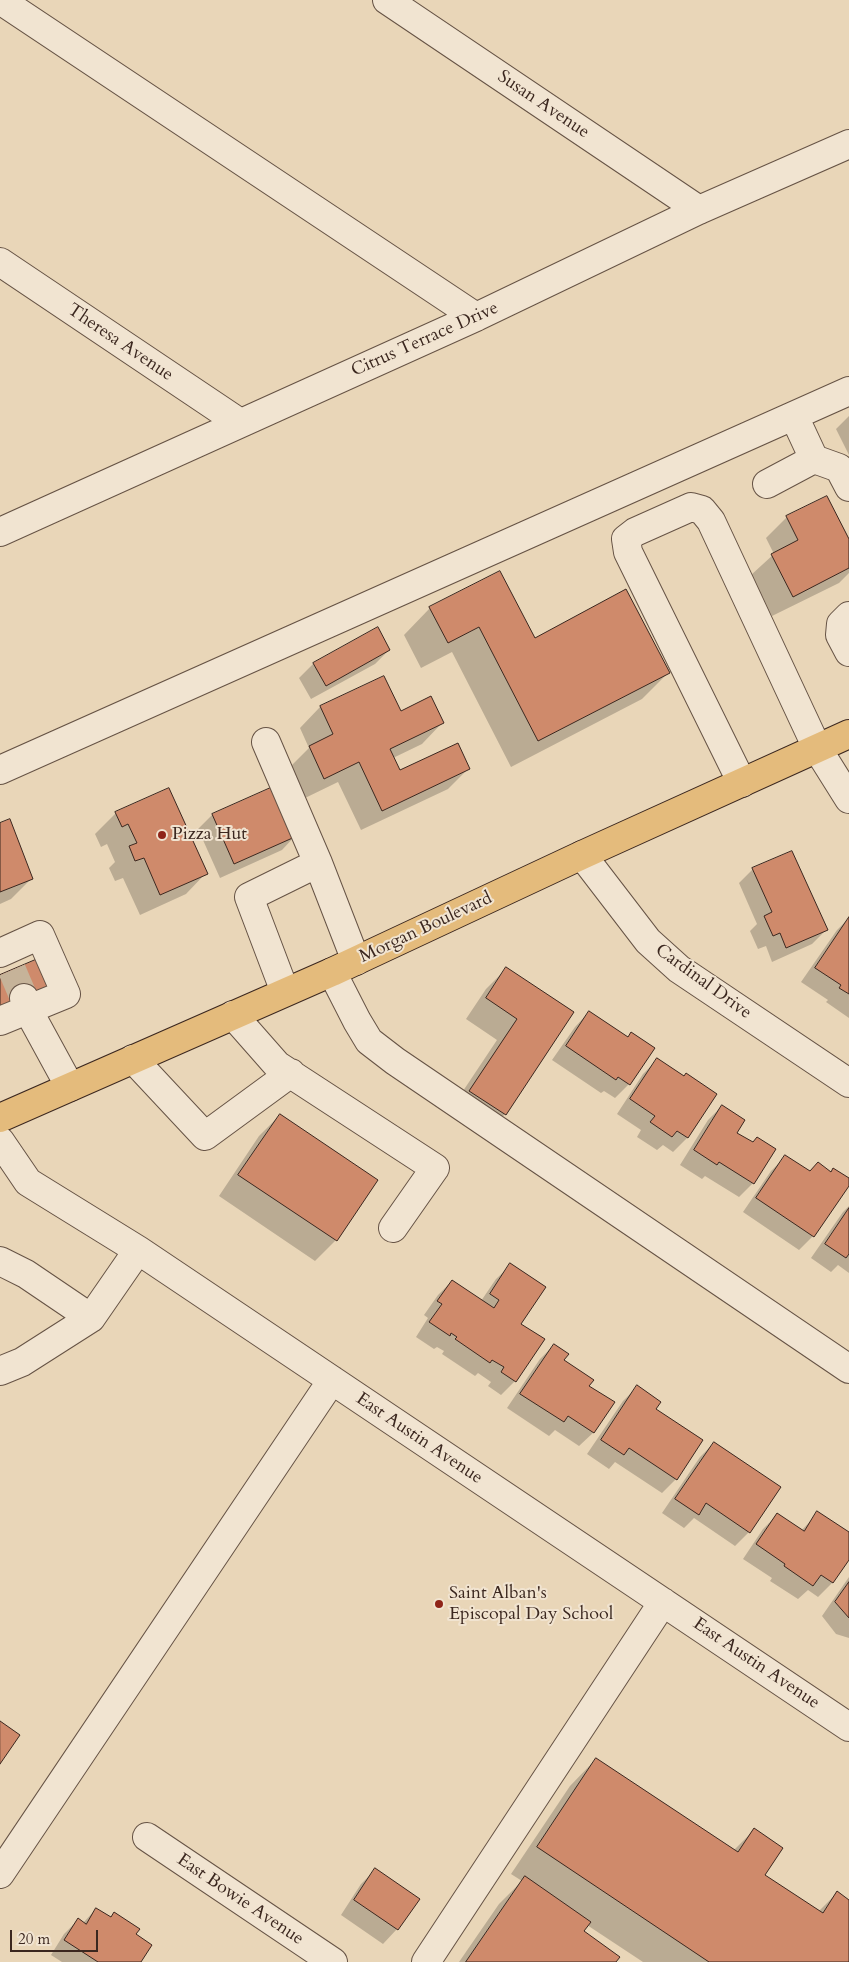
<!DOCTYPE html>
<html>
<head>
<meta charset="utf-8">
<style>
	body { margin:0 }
	#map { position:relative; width:849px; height:1962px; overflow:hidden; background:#e9d6b8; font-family:Cardo,serif }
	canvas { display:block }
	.scale { position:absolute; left:10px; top:1930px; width:88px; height:22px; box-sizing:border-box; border:2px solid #3b271f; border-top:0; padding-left:6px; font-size:15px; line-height:18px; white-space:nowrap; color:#3b271f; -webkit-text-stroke:4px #f1e4d1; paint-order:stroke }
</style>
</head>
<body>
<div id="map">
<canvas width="849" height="1962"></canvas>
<div class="scale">20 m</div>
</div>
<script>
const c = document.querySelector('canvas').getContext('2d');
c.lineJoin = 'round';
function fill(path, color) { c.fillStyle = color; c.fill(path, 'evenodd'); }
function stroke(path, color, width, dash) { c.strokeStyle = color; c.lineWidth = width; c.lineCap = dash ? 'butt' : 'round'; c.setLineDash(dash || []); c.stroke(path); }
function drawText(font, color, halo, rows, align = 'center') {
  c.font = font + ' Cardo,serif'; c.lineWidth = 4; c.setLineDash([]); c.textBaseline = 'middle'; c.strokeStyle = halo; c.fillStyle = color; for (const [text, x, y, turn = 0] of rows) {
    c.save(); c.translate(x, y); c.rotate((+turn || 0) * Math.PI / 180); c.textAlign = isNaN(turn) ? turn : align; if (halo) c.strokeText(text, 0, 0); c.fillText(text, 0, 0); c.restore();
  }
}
fill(new Path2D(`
	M849 416V455L836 429Z
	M787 517 849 542V573L839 583 772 616 751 575 774 554 766 538Z
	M430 608 535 640 668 673 642 699 511 767 452 652 421 668 404 635Z
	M377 629 389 650 375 664 311 699 299 678 313 664Z
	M383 678 401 712 442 723 422 744 393 758 400 772 468 769 448 789 361 830 338 782 303 799 289 768 309 748 300 728 320 707Z
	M274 787 296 835 282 850 220 878 198 829 212 815Z
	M116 813 206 873 186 894 140 915 123 878 115 881 109 868 115 862 107 844 101 847 95 834Z
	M0 825 32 878 11 899 0 904Z
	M753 869 826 930 812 944 772 962 766 946 758 949 750 931 757 924 739 883Z
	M849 918V1018L826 1002 828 1000 801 982 837 930Z
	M506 969 573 1013 505 1114 485 1135 449 1112 497 1040 466 1019 486 989Z
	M589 1012 627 1038 631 1034 629 1084 615 1098 604 1091 601 1093 552 1060 575 1027Z
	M657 1060 683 1078 716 1095 687 1138 673 1152 663 1145 657 1150 637 1137 641 1130 617 1114 643 1074Z
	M722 1106 735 1133 752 1143 757 1138 753 1183 739 1197 705 1176 702 1179 680 1165 708 1120Z
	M280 1115 376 1180 336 1240 315 1261 219 1196 259 1136Z
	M786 1156 810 1172 830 1173 849 1180V1183L813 1236 799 1250 743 1212 771 1171Z
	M849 1206V1273L838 1265 831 1272 811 1258 843 1212Z
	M511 1265 520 1324 515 1381 501 1395 488 1386 491 1382 478 1373 475 1376 442 1354 444 1351 437 1347 434 1349 416 1337 428 1318 424 1315 438 1295 452 1281 481 1301 496 1279Z
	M554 1345 563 1361 588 1386 594 1432 579 1446 555 1430 549 1436 507 1408 540 1359Z
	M637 1387 655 1410 676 1479 662 1493 615 1462 609 1469 587 1454 623 1401Z
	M714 1443 749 1532 735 1546 694 1518 684 1528 662 1513 700 1457Z
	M818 1513 849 1534V1557L832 1583 818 1597 808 1590 798 1599 770 1581 772 1578 743 1559 763 1529 777 1515 801 1531Z
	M849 1577V1638L836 1634 822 1616Z
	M596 1759 733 1851 754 1830 763 1875 818 1912 837 1893 849 1901V1962H643L587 1925 582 1932 614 1962H459L499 1904 522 1881 511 1874 570 1786Z
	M375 1870 397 1929 383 1944 341 1915 361 1884Z
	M96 1909 110 1918 115 1913 135 1934 139 1962H62L51 1955 64 1934 78 1920 83 1923Z`), '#0003');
const building = new Path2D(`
	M827 496 849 539V568L793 597 771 554 798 540 786 516Z
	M500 571 535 638 626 589 670 673 538 741 479 627 448 643 429 607Z
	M378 627 390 650 326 686 313 663Z
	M384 676 401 711 431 696 444 723 390 749 400 770 458 743 470 769 382 811 359 762 324 779 309 746 333 734 320 706Z
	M275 786 297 836 234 864 212 814Z
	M169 788 208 874 160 895 144 858 135 861 129 846 137 843 128 824 122 827 115 812Z
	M10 819 33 879 0 892V823Z
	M792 851 828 930 786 948 780 933 773 936 764 916 772 912 752 868Z
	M849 917V994L839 988 841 985 815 968Z
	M40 958 53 985 0 1008V975Z
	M506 967 574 1012 506 1115 469 1091 517 1019 486 998Z
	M589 1011 628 1037 631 1032 655 1048 630 1085 618 1077 616 1080 566 1046Z
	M657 1058 684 1076 686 1073 717 1094 688 1138 677 1131 672 1137 650 1122 655 1116 630 1099Z
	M722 1105 745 1120 737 1133 753 1142 757 1137 776 1149 754 1184 719 1162 717 1165 694 1150Z
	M280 1114 378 1180 337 1241 238 1175Z
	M785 1155 810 1171 818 1162 831 1172 833 1168 849 1178V1186L814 1237 756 1198Z
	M849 1208V1254L846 1258 825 1244Z
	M510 1263 546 1287 521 1324 545 1339 516 1382 501 1372 504 1367 492 1360 490 1363 455 1339 457 1337 451 1333 450 1336 429 1322 442 1304 437 1301 452 1280 494 1308 499 1300 490 1294Z
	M554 1344 569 1354 564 1360 594 1380 589 1386 615 1402 594 1433 568 1416 564 1422 520 1394Z
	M637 1385 661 1402 656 1409 703 1440 677 1480 629 1448 624 1455 601 1440Z
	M714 1442 781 1487 750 1533 706 1503 699 1515 675 1499Z
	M817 1511 849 1532V1560L833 1583 821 1575 813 1586 784 1566 785 1564 756 1544 777 1513 804 1531Z
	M849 1582V1618L835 1602Z
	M0 1721 20 1735 0 1764Z
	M596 1758 738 1852 754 1828 783 1848 765 1875 823 1913 837 1891 849 1900V1962H709L537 1847Z
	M375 1868 420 1899 398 1930 354 1900Z
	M525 1876 591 1922 584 1931 620 1957 616 1962H466Z
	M96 1908 111 1917 114 1912 140 1929 136 1934 152 1945 141 1962H98L64 1940 78 1918 86 1924Z`);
fill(building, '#cf8a6b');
stroke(building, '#3b271f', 1);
stroke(new Path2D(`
	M12 970 24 998`), '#c6b399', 28, [28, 14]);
const minor = new Path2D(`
	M0 0 476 317
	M387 0 699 210
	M0 262 240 423
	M794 416 814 459
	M767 484 814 459 839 468 849 487
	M0 532 476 317 699 210 849 144
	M849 616 841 624 840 635 849 652
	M266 742 318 863
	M0 770 849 391
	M742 783 628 552 626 539 635 532 691 507 702 510 711 521 817 748 849 799
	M582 855 648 941 679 969 849 1083
	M0 953 40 935 66 994 0 1021
	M332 972 357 1021 369 1041 395 1061 849 1369
	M285 992 249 897 318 863 356 961
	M24 998 28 1010 70 1087
	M233 1015 277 1065 435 1168 393 1228
	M133 1059 205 1136 291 1073
	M0 1141 28 1182 138 1250 849 1727
	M0 1261 26 1274 91 1318
	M0 1371 22 1362 91 1318 138 1250
	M147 1837 333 1962
	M0 1874 332 1380
	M426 1962 663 1602`);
const major = new Path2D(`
	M0 1118 332 972 582 855 849 734`);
stroke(minor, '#665345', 30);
stroke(major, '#3b271f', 30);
stroke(minor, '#f1e4d1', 28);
stroke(major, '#e4bb7c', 28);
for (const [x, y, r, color] of [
	[162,835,5,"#8f2418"],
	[439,1604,5,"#8f2418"]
]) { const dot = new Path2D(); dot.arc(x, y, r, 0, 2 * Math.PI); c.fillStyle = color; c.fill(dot); stroke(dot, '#f1e4d1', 2); }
drawText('18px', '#3b271f', '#f1e4d1', [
	["Susan Avenue",543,105,34],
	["Citrus Terrace Drive",425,340,-24],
	["Theresa Avenue",120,343,34],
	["Morgan Boulevard",426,928,-25],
	["Cardinal Drive",703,982,36],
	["East Austin Avenue",419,1439,34],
	["East Austin Avenue",756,1664,34],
	["East Bowie Avenue",240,1900,34]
]);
drawText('18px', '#3b271f', '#f1e4d1', [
	["Pizza Hut",172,835],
	["Saint Alban's",449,1594],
	["Episcopal Day School",449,1615]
], 'left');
</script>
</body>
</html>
